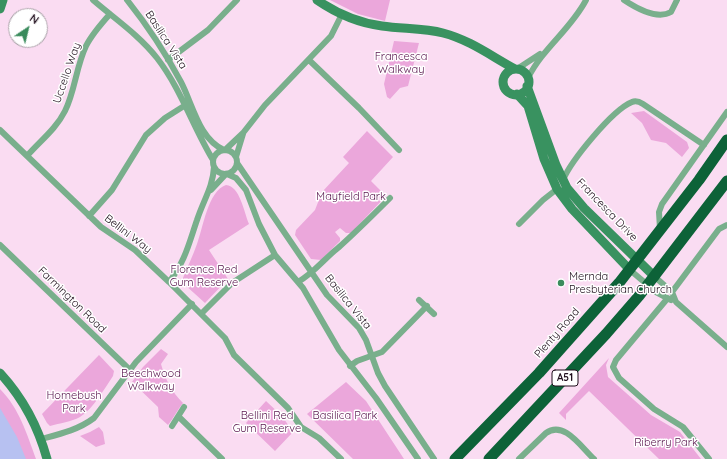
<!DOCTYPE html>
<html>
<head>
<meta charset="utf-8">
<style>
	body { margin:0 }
	#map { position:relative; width:727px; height:459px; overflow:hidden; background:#fadcf2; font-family:Quicksand,sans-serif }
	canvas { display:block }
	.north { position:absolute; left:8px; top:8px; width:40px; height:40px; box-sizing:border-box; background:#fff; border:1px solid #a69fa5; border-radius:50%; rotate:35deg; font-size:11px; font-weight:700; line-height:16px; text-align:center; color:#200f1d }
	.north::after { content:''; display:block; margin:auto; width:14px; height:18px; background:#3a8b5c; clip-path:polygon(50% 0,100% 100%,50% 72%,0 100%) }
</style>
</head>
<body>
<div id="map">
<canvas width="727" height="459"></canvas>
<div class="north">N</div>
</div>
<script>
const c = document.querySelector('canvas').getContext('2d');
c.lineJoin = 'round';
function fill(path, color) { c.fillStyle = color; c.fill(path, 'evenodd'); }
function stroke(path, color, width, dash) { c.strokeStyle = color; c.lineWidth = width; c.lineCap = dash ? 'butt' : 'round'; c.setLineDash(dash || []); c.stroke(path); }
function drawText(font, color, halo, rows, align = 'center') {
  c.font = font + ' Quicksand,sans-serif'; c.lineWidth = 3; c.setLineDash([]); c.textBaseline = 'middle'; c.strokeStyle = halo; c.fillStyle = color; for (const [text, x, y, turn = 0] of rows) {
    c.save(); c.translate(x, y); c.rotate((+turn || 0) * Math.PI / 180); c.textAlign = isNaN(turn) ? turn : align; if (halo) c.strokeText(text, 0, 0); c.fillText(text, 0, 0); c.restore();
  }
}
fill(new Path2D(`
	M330 0H390L385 21 358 14Z
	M394 41 419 43 408 86 400 88 390 99 387 97 384 84Z
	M644 111 687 142 689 148 682 157 666 143 651 140 642 123 631 113Z
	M367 131 393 157 371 181 386 196 351 233H346L340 228 335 232 340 238V241L321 260 311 259 295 235 296 230 315 210 322 192 349 163 343 157Z
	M226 185C240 186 244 212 249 224L209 250 228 279 205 303 184 284 183 278C187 267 193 256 197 244 203 228 208 191 226 185Z
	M161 349 168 354 161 364C165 379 172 392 183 403 177 410 174 418 168 425L159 417 158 407 132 382 143 367Z
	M99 355 114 371 113 376C104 389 94 408 80 417 71 422 60 423 50 426L47 423 42 414Z
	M609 358 606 365 608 377 651 415 680 432 701 459H659L589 391 566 414V420L559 413Z
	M346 382 366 401 404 459H353L307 414Z
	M0 389C19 408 27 434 36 459H0Z
	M266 401 282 416 293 432 275 451 246 423Z
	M99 427 103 432 105 444 96 447 80 436 90 432Z`), '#eba7db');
fill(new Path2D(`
	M0 408 17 437 26 459H0Z`), '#b7c1f1');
stroke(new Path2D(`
	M93 0C115 19 139 35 157 58 181 89 193 127 213 160
	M127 0C147 25 166 54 181 82 193 105 199 139 224 150
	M624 0C636 8 657 20 671 12L677 0
	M168 60 208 30 237 0
	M309 60 359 108 399 150
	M517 69 540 54
	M528 78C542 49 571 29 586 0
	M0 130 101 227 135 250 169 282 225 338 234 355 288 408 301 427 319 438 341 459
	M225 150 243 133 265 105 331 36 342 14
	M213 162a12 12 0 1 1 24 0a12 12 0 1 1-24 0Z
	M27 156C40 141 56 129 65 111 75 91 76 67 86 46 92 34 101 24 110 14
	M236 157 243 134
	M237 163 327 295 359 328 366 340 378 373 385 386 434 459
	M227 174 236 178 246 190 259 224 275 255 303 288 339 350 376 398 418 459
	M563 180C571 161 612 110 632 102 636 100 640 102 643 104L704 145
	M211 190 226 174
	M89 216 112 190 146 135 165 118 184 106
	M519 224 543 200 557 189
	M660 229 659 212 662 204 727 112
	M0 245 130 370
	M630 270 656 292 671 300
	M655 277 672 292 676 302 727 347
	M169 282C185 262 189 243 197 220 203 201 213 187 214 167
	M298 282C314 273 324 259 338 248 356 232 373 215 390 198
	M672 292 719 229 727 225
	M667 299 616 360 613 367 619 378 654 409 683 427 709 459
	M419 300 434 314
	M202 313 232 283 275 255
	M350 366 357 361 382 352 427 306
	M179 417 222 459
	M172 426 184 407
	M41 439C60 434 78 430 94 418L136 362 192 304
	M519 459 546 433C564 420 581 447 594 459`), '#79af8c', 6);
stroke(new Path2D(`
	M317 0C336 13 359 23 382 26 402 29 424 28 443 33 470 40 491 56 515 69
	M0 9 3 0
	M503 82a13 13 0 1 1 26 0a13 13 0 1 1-26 0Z
	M527 86 556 165 567 188 584 208 655 277
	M517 94 528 106 544 159 557 189 572 209 630 270
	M0 373C23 398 38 426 47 459`), '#399260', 9);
stroke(new Path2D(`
	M455 459 539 373 619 283 699 180 727 140
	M489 459 606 334 639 296 727 181`), '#0d6238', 11);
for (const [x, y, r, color] of [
	[561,283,4,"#3a8b5c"]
]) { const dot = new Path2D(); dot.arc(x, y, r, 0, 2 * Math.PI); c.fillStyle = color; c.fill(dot); stroke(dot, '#fff', 1.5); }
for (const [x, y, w] of [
	[565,378,26]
]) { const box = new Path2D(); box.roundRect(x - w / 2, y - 8, w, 16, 3); c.fillStyle = '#fff'; c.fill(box); stroke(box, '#200f1d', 1); }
drawText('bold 10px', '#200f1d', null, [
	["A51",565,378]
]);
drawText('11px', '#200f1d', '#fff', [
	["Basilica Vista",166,40,57],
	["Uccello Way",67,73,-71],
	["Francesca Drive",607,210,46],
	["Bellini Way",128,234,37],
	["Farmington Road",72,300,44],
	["Basilica Vista",348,302,51],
	["Plenty Road",557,333,-49]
]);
drawText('11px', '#58144d', '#fff', [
	["Francesca",401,57],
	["Walkway",401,70],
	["Mayfield Park",351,197],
	["Florence Red",204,270],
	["Gum Reserve",204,283],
	["Beechwood",151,374],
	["Walkway",151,387],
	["Homebush",74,396],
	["Park",74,409],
	["Bellini Red",267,416],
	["Gum Reserve",267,429],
	["Basilica Park",345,416],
	["Riberry Park",666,443]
]);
drawText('11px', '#200f1d', '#fff', [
	["Mernda",569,277],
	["Presbyterian Church",569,290]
], 'left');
</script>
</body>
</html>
